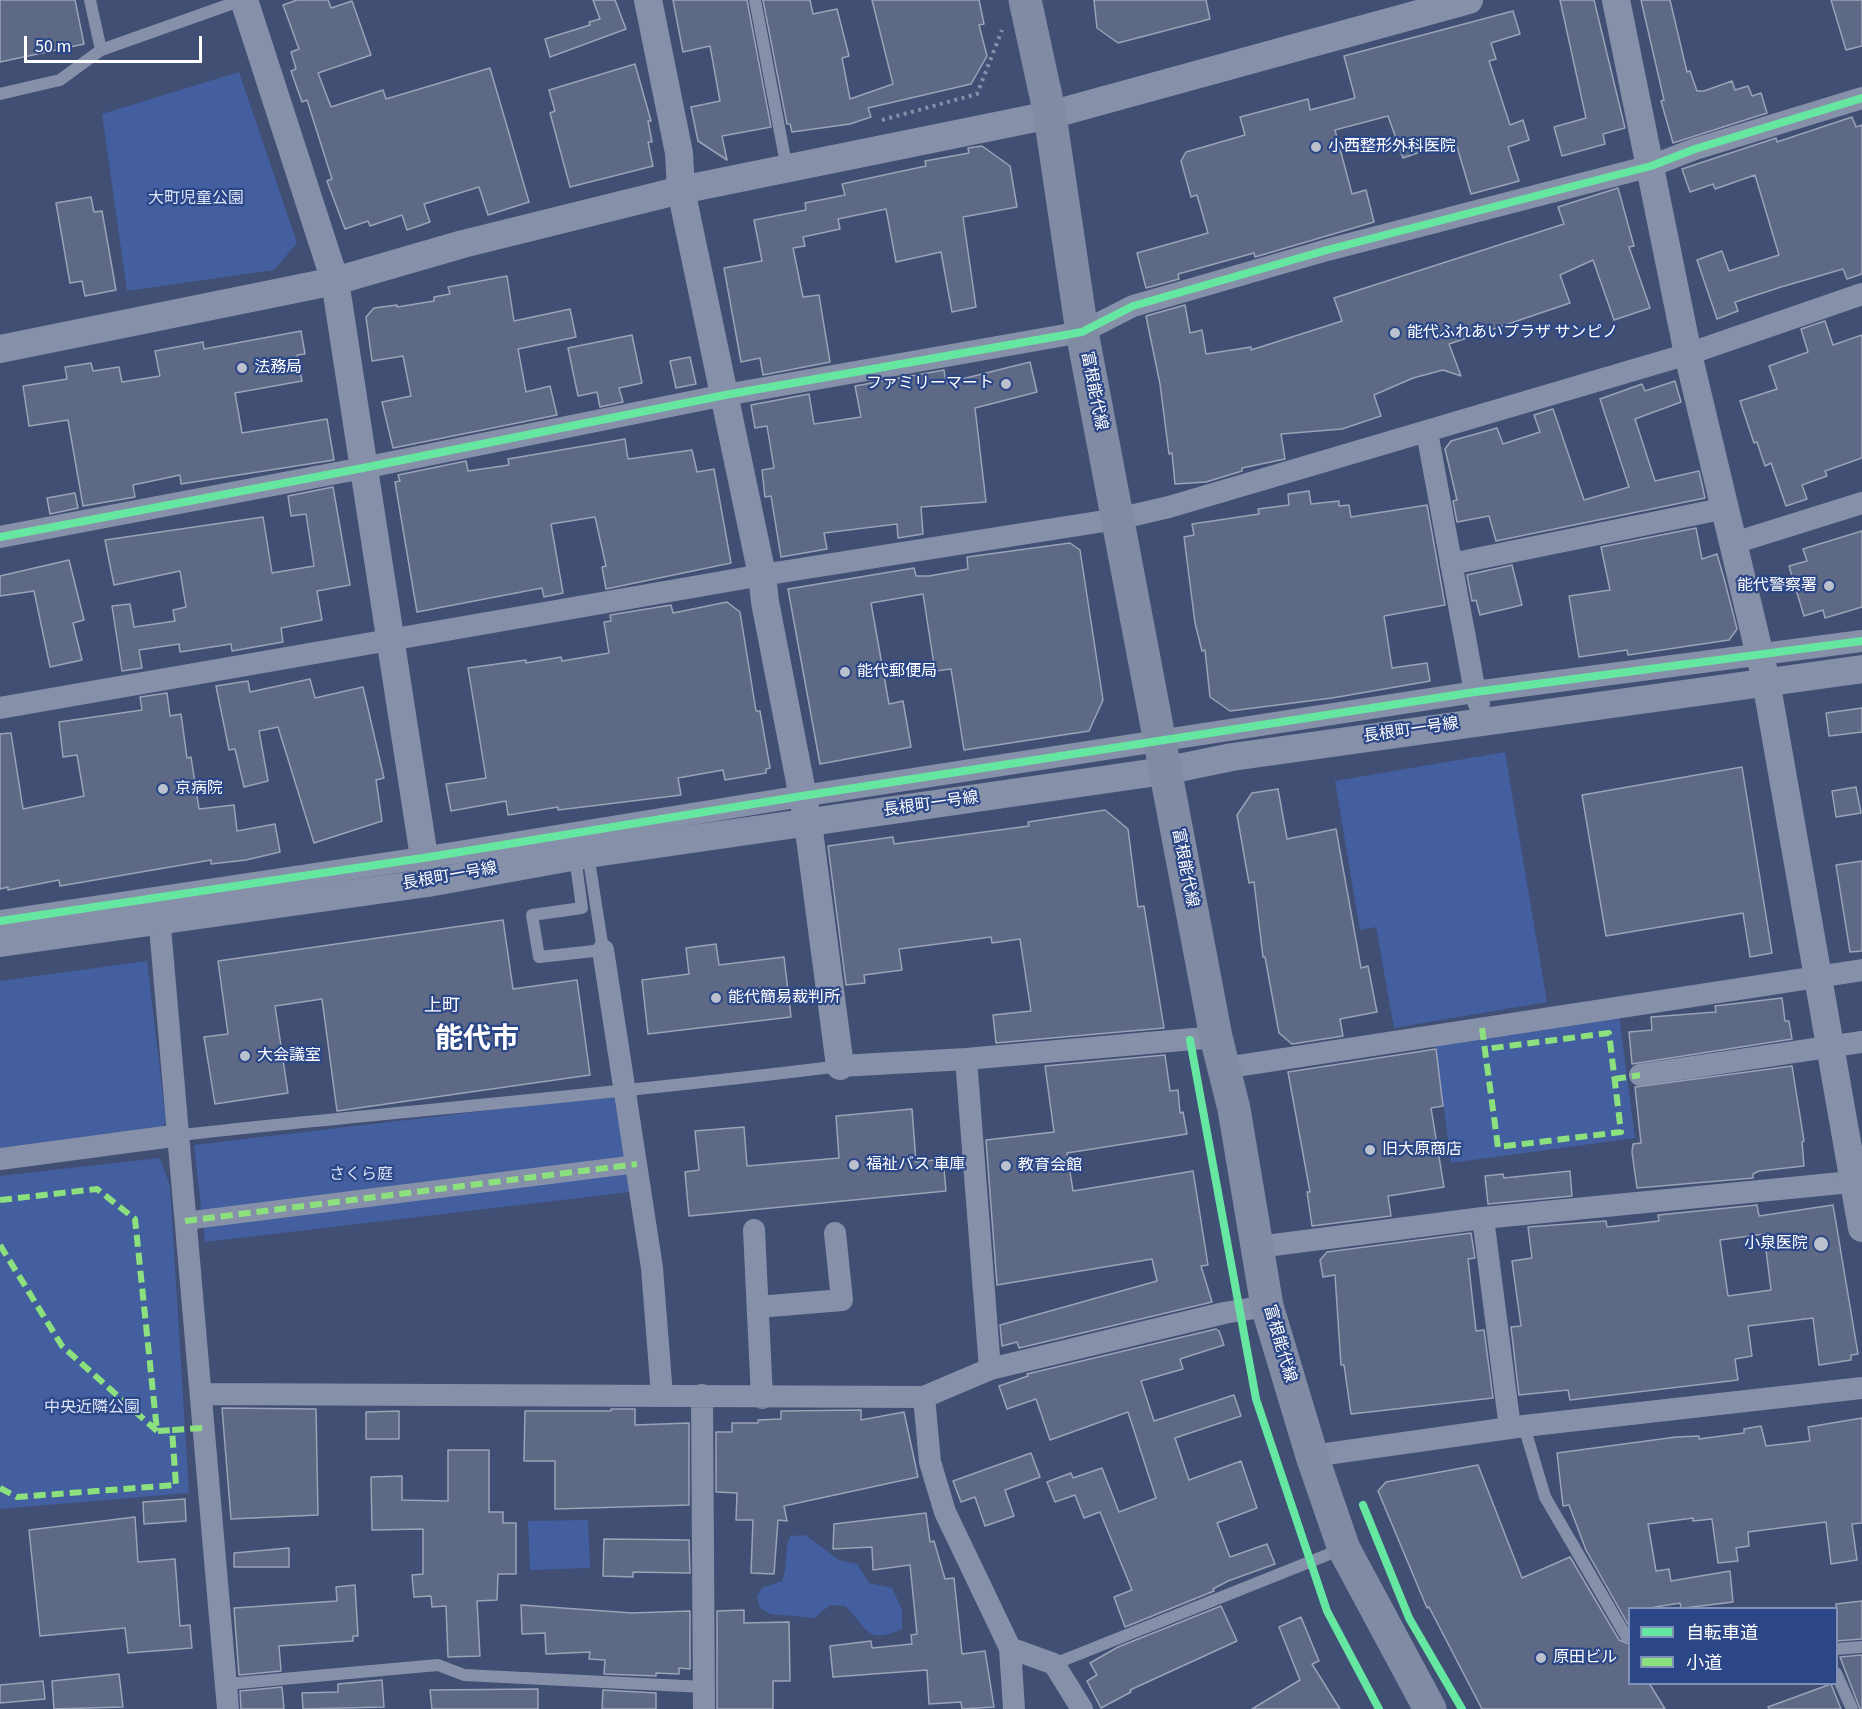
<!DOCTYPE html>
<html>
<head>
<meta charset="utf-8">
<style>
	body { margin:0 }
	#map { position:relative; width:1862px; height:1709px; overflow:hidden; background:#404f73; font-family:"Source Sans 3","Noto Sans JP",sans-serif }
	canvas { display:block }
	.legend { position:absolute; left:1628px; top:1607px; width:210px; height:78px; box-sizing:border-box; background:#2b4788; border:2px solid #8091b8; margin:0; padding:8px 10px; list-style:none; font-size:18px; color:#fff }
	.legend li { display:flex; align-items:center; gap:12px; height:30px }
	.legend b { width:30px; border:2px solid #8091b8 }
	.scale { position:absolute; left:24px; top:36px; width:178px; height:27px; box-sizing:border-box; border:3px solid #fff; border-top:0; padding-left:8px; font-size:18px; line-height:21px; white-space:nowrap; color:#fff; -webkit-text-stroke:4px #2b4788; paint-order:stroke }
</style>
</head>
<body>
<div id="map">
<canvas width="1862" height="1709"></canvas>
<ul class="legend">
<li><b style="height:8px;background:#66e7a1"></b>自転車道</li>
<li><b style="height:8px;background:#8de07e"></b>小道</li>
</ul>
<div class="scale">50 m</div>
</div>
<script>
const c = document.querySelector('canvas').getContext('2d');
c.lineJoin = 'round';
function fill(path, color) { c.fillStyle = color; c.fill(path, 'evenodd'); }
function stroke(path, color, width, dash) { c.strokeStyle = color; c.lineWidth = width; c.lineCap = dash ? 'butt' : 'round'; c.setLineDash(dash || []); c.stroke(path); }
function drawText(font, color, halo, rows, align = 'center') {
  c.font = font + ' "Source Sans 3","Noto Sans JP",sans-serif'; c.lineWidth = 4.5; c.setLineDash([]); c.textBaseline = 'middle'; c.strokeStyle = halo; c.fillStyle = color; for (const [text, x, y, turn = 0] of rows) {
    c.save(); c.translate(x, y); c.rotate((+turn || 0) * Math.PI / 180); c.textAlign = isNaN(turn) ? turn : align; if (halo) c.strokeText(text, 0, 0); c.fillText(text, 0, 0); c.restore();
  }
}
fill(new Path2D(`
	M239 72 297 243 274 270 127 291 102 114Z
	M1505 752 1547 1002 1394 1028 1376 927 1360 930 1335 781Z
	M147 961 166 1122 158 1131 0 1151V981Z
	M1619 1015 1635 1138 1451 1163 1435 1040Z
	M619 1095 630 1192 205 1242 194 1145Z
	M160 1158 170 1186 189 1493 0 1509V1176Z
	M588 1520 590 1568 530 1570 528 1521Z
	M805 1535 839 1560 857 1564 869 1583 892 1588 902 1610V1629C865 1645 868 1628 845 1606L830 1605 814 1618 771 1614 760 1608 757 1596 762 1588 782 1581C788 1566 784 1552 790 1536Z`), '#435f9f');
const building = new Path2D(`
	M0 0H75L84 44 0 62Z
	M297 0H328L331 8 352 1 371 55 318 73 331 107 383 90 386 99 490 68 529 202 488 215 479 187 424 204 430 222 407 230 402 215 370 226 368 221 345 229 327 181 332 179 307 100 302 102 291 71 296 69 291 52 299 49 283 5Z
	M593 0H615L626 29 550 57 545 39 590 25 589 22 600 19Z
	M673 0H747L771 127 722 136 727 160 698 141 691 107 720 101 710 46 683 52Z
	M763 0H810L813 14 837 9 849 56 842 58 850 99 893 84 872 0H979L984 24 979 25 987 56 971 84 868 108 871 117 850 124 792 132 790 124H787Z
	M1094 0H1206L1210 19 1118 43 1097 28Z
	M1560 0H1594L1625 128 1603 134 1605 144 1562 156 1554 127 1586 118Z
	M1641 0H1670L1687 72 1690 71 1697 91H1704L1732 81 1735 90 1748 86 1752 96 1761 93 1767 113 1673 143 1661 101 1664 100Z
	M1831 0H1862V46L1846 50Z
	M1513 11 1520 34 1491 43 1496 59 1489 61 1510 125 1523 120 1529 140 1508 147 1519 181 1471 194 1455 140 1403 158 1388 116 1335 130 1352 194 1366 190 1374 222 1255 257 1254 253 1178 274 1179 279 1146 288 1137 253 1208 233 1197 195 1191 197 1181 161 1186 152 1245 135 1240 117 1308 99 1310 110 1355 98 1344 56Z
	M635 64 651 121H648L652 142H648L653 166 570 187 550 113 555 111 549 90Z
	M1852 117 1856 127 1862 125V274L1847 279 1843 269 1781 287 1735 302 1738 311 1717 319 1697 260 1722 251 1729 271 1779 255 1755 175 1715 189 1713 184 1690 192 1682 169 1776 138 1777 142Z
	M982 146 1010 166 1017 207 963 217 976 307 952 312 941 252 896 262 886 209 838 219 840 229 803 237 805 246 793 248 803 297 819 295 830 362 763 375 760 358 741 362 724 268 762 261 754 220 806 210 805 203 845 195 842 184 926 166 925 161 969 153 968 148Z
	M1618 188 1634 246 1629 247 1650 308 1614 320 1593 260 1560 275 1570 303 1449 344 1461 376 1443 370 1413 378 1374 395 1381 416 1342 429 1281 434 1285 459 1242 468V471L1206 482 1175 484 1172 453 1169 454 1160 384 1146 316 1185 305 1190 333 1202 330 1206 354 1251 347V350L1342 321 1334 298 1564 224 1558 207Z
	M91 197 94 212 102 211 116 290 85 296 82 281 70 283 56 203Z
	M507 276 514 321 570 309 576 337 518 349 526 392 550 386 557 415 393 448 382 402 411 396 403 356 372 361 366 317 374 308 397 305V307L434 301V297L450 294 448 287Z
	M1825 321 1833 345 1862 335V458L1825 471 1827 476 1802 485 1807 499 1786 506 1771 463 1765 466 1757 442 1754 443 1740 401 1777 389 1769 366 1808 352 1801 329Z
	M301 331 305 354 297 355 302 381 235 393 242 433 327 419 334 460 181 484 180 475 133 485 135 497 83 506 68 420 29 426 23 386 67 379 65 367 91 363 93 371 119 367 122 382 160 376 155 351 203 342 204 349Z
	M632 335 642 383 619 388 623 402 600 407 597 392 578 396 568 348Z
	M690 357 696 384 676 388 670 361Z
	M1030 362 1037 392 975 408 986 502 921 507 923 534 898 538 897 524 824 533 827 549 781 557 771 496 765 497 762 470 774 468 767 426 755 428 751 405 809 394 814 424 861 417 855 386 944 370 946 383Z
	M1675 381 1681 402 1635 419 1655 481 1699 471 1705 498 1496 541 1489 516 1457 522 1453 501 1457 500 1445 449 1451 441 1497 428 1503 444 1540 432 1534 415 1553 409 1584 500 1629 487 1600 399 1642 384 1645 391Z
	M625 439 628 459 692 450 697 472 714 469 731 563 606 589 602 567 606 566 595 517 551 524 563 593 544 597 542 588 417 612 395 482 400 481 398 475 466 461 468 471 509 465 508 459Z
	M333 487 350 585 317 591 322 620 281 628 283 642 232 651 231 644 180 652 179 644 139 650 142 668 122 671 112 606 130 604 134 627 175 621 173 610 186 607 180 571 114 585 105 540 263 517 272 573 314 566 306 514 291 516 288 496Z
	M1309 491 1311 504 1339 501V506L1349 505 1351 517 1427 505 1445 605 1384 616 1392 668 1427 663 1430 681 1332 698 1230 711 1210 697 1205 650 1202 651 1195 623 1184 537 1194 535 1192 524 1259 514 1258 509 1289 505 1288 494Z
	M75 493 78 508 50 514 47 498Z
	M1696 528 1702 559 1717 554 1725 582 1737 629 1729 640 1628 655 1627 650 1579 657 1569 596 1610 590 1601 547Z
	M1862 531V607L1825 618 1823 610 1804 616 1789 566 1807 561 1803 549Z
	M1070 543 1080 550 1103 700 1089 731 964 750 951 669 935 671 923 594 871 603 889 704 903 701 911 747 820 764 788 589 914 568 916 576H929L968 569 967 557Z
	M69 560 84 620 73 623 82 660 50 667 34 591 0 596V576Z
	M1512 565 1522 605 1480 615 1476 600 1472 601 1467 575Z
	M727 602 740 612 756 711H760L770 768 766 769V773L725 780 723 770 678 778 681 795 591 806 558 810V807L508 815 506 801 451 811 446 784 486 778 468 668 526 660V663L561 657 562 661 609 653 604 622 611 621 610 615 671 605 673 613Z
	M310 679 315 698 363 687 384 778 376 780 382 821 314 843 278 727 259 731 268 781 244 787 235 749 229 750 216 686 248 681 250 692Z
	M167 693 170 716 181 714 187 758 191 757 199 809 234 805 237 831 275 824 280 852 246 860 211 864V860L60 886 59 880 8 890V887L0 889V734L11 733 23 809 84 796 77 755 63 757 59 722 142 710 140 697Z
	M1862 708V732L1829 736 1826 713Z
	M1742 767 1772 953 1750 957 1743 913 1606 936 1582 795Z
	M1856 787 1861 813 1836 817 1832 791Z
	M1278 789 1287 839 1336 829 1361 968 1368 966 1377 1012 1340 1019 1343 1036 1292 1044 1279 1033 1265 957H1263L1254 882 1249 883 1237 815 1252 793Z
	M1105 810 1128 829 1138 907 1144 906 1164 1028 996 1043 993 1015 1031 1011 1020 939 992 943 991 937 899 949 902 970 864 975 865 983 846 985 828 846 893 837 894 844 1029 826 1028 822Z
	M1862 861V951L1850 952 1836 865Z
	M503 920 513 989 577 980 590 1075 337 1111 322 999 275 1006 288 1093 215 1104 204 1037 228 1034 218 961Z
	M716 944 719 965 784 957 791 1017 648 1034 642 980 689 974 686 948Z
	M1782 998 1785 1021H1789L1792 1039 1632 1064 1629 1032 1652 1030 1651 1017 1716 1012 1715 1006Z
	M1436 1049 1443 1106 1431 1108 1444 1187 1388 1196 1391 1216 1312 1226 1307 1192H1310L1288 1072Z
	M1165 1055 1170 1091 1178 1090 1180 1113 1183 1112 1187 1134 1067 1153 1073 1191 1193 1171 1208 1265 1201 1266 1212 1302 1019 1348 1017 1342 1002 1346 1000 1325 1157 1281 1152 1259 997 1285 986 1140 1054 1132 1045 1066Z
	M1792 1066 1804 1141 1802 1142 1804 1166 1759 1171 1753 1174V1178L1637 1188 1632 1152 1633 1144 1641 1143 1635 1087Z
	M912 1109 916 1162 943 1159 946 1191 689 1216 685 1172 699 1170 695 1131 744 1127 747 1166 839 1158 836 1116Z
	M1570 1171 1572 1196 1488 1204 1485 1176 1503 1174 1504 1178Z
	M1757 1205 1759 1216 1833 1205 1858 1354 1851 1355V1360L1819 1365 1813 1318 1748 1326 1752 1356 1735 1359 1738 1380 1570 1400 1568 1390 1519 1395 1511 1327 1521 1326 1512 1261 1532 1258 1528 1227 1606 1221 1607 1227 1659 1221 1658 1215ZM1764 1234 1771 1290 1728 1296 1720 1240Z
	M1471 1233 1475 1258 1468 1259 1476 1331 1484 1330 1493 1398 1351 1414 1344 1365H1341L1335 1275 1323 1277 1320 1260 1327 1252Z
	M1216 1329 1219 1331 1224 1345 1180 1359 1183 1369 1141 1381 1154 1421 1234 1395 1241 1416 1175 1438 1189 1480 1241 1461 1257 1508 1217 1523 1230 1557 1267 1544 1275 1564 1228 1581 1213 1589 1214 1591 1125 1627 1114 1597 1132 1590 1100 1512 1084 1518 1075 1495 1055 1502 1047 1482 1071 1473 1073 1478 1102 1468 1119 1512 1156 1498 1128 1412 1050 1440 1036 1399 1007 1409 999 1386 1028 1376 1027 1374Z
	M222 1408 316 1409 318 1515 231 1519Z
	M611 1409H635V1425L689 1423V1505L555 1509V1461H524L525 1411H611Z
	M861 1410V1420L904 1412 918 1477 784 1506 787 1521 778 1520 774 1574 751 1573 753 1520H736L737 1493 716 1492V1432H732V1423H758V1420L781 1419V1411Z
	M399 1411V1439H366V1412Z
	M1862 1418V1523L1852 1524 1857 1560 1831 1564 1826 1522 1748 1532 1749 1546 1736 1548 1738 1561 1718 1563 1712 1519 1693 1521V1518L1648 1524 1656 1571 1669 1569 1671 1581 1730 1571 1733 1602 1684 1608H1681L1680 1603 1650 1608H1629V1626L1586 1550 1569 1505 1563 1506 1557 1453 1676 1437 1699 1436V1439L1744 1433V1429L1761 1426 1766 1446 1810 1441 1808 1427Z
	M448 1450H489V1512H503V1523H516V1574H498L497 1600 477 1601 480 1656 448 1657 446 1606 432 1607 431 1596 414 1597 412 1575 423 1574V1529L372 1530 371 1477 402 1476V1500L448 1501Z
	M1031 1453 1040 1477 1005 1490 1014 1516 985 1526 975 1497 961 1502 953 1481Z
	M1478 1465 1522 1578 1570 1557 1619 1640 1629 1644V1683H1649L1665 1709H1482L1429 1607 1427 1608 1378 1491 1386 1482Z
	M185 1499 186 1521 144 1524 143 1502Z
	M926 1513 930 1542 934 1541 945 1579 954 1578 962 1654 985 1651 994 1707 962 1709 961 1702 929 1704 927 1670 833 1677 830 1646 871 1641 872 1648 912 1644 911 1635 917 1634 910 1565 873 1570 872 1547 833 1549 834 1524Z
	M135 1517 138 1562 175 1559 180 1626 190 1625 192 1648 128 1653 125 1628 40 1636 29 1530Z
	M604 1539 689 1540 690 1573 633 1572V1577L603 1576Z
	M289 1548V1567H234V1553Z
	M355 1585 358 1636H353V1641L279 1646 281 1671 239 1675 234 1608 337 1601 336 1587Z
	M1862 1601V1639L1836 1641V1604Z
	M521 1605 632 1613 690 1611V1669L679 1668V1674L656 1673V1676L604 1674 605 1660 589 1659 590 1652 546 1654 545 1633 522 1634Z
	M1221 1606 1237 1641 1130 1690 1131 1692 1101 1708 1087 1681 1097 1675 1090 1663 1118 1647Z
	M744 1610V1623L789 1622 790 1681H773V1709H717V1611Z
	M1301 1617 1319 1661 1312 1664 1340 1709H1252L1300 1680 1279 1627Z
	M1862 1655V1709H1860L1840 1657Z
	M119 1674 123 1707 54 1709 52 1681Z
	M382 1680 384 1707 303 1709 302 1693 338 1692V1684Z
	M43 1681 45 1699 0 1703V1685Z
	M1831 1684 1841 1709H1769L1768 1707Z
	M282 1687 284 1709H241L240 1691Z
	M538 1689V1709H432L430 1690Z
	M603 1690 656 1693V1709H602Z`);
fill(building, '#5d6985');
stroke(building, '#9ba3b7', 1.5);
stroke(new Path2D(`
	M882 120 977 94 1002 30`), '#8790a9', 4, [3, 4.5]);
stroke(new Path2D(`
	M90 0 101 50 242 0
	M755 0 787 169
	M0 94 60 80 101 50
	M575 857 582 908 532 915 539 957 603 950 588 854
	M180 1135C400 1111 620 1094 840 1066
	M1524 1426 1545 1497 1626 1636 1630 1635
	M1836 1649 1862 1647
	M1054 1664 1342 1549
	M1836 1673 1852 1709
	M227 1684 438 1665 464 1675 704 1687`), '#8790a9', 12);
stroke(new Path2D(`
	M185 1221 637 1164`), '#8790a9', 18);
stroke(new Path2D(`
	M1427 432 1475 692 1479 704
	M0 537 363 468 725 395 1082 332 1133 306 1327 250 1651 166 1695 149 1862 98
	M1734 543 1862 503
	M1451 564 1726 508
	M0 708 762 575 1117 519 1169 507 1688 354 1862 294
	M158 904 228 1709
	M0 921 423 858 802 796 1475 692 1862 641
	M603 950 652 1268 662 1395
	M966 1059 990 1369
	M840 1066 966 1059 1216 1037
	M1224 1068 1862 970
	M1640 1075 1862 1042
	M0 1159 180 1135
	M1483 1218 1510 1428
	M754 1230 762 1398
	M1258 1247 1483 1218 1862 1181
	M758 1307 842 1300 835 1233
	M202 1394 924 1397 990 1369 1224 1313 1267 1306
	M702 1395 704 1709
	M924 1397 930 1462 945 1512 1010 1648 1014 1709
	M1312 1456 1524 1426 1862 1388
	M1010 1648 1054 1664 1082 1709`), '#8790a9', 22);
stroke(new Path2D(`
	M244 0 335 281 428 883
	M648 0 679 153 681 190 762 575 765 602 808 823 840 1066
	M1616 0 1688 354 1766 681 1862 1228
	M0 349 335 281 463 244 681 190 1050 115 1469 0
	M0 943 428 883 588 854 1164 771 1232 757 1862 669`), '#8790a9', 28);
stroke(new Path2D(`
	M1025 0 1050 115 1082 332 1216 1037 1234 1109 1267 1306 1312 1456 1344 1549 1430 1709`), '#828ba4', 33);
stroke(new Path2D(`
	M1482 1028 1498 1147 1621 1132 1609 1033 1485 1049
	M1614 1079 1640 1075
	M0 1200 97 1189 135 1219 157 1431 172 1430
	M185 1221 637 1164
	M0 1245 62 1346 157 1431
	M0 1488 17 1497 176 1485 172 1430 204 1428`), '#8de07e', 6, [12, 6]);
stroke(new Path2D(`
	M0 537 363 468 725 395 1082 332 1133 306 1327 250 1651 166 1695 149 1862 98
	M0 921 423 858 802 796 1475 692 1862 641
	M1190 1040 1256 1399 1327 1611 1379 1709
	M1363 1505 1409 1618 1462 1709`), '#66e7a1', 8);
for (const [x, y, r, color] of [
	[1316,147,6,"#bcc1ce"],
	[1395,333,6,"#bcc1ce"],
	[242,368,6,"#bcc1ce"],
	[1006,384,6,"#bcc1ce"],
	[1829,586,6,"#bcc1ce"],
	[845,672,6,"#bcc1ce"],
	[163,789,6,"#bcc1ce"],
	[716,998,6,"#bcc1ce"],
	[245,1056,6,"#bcc1ce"],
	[1370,1150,6,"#bcc1ce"],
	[854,1165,6,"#bcc1ce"],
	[1006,1166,6,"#bcc1ce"],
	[1821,1244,8,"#bcc1ce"],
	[1541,1658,6,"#bcc1ce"]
]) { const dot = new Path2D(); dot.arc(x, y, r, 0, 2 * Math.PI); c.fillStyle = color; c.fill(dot); stroke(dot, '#2b4788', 2); }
drawText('16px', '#fff', '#2b4788', [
	["小西整形外科医院",1328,147],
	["能代ふれあいプラザ サンピノ",1407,333],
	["法務局",254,368],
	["ファミリーマート",994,384,"right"],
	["能代警察署",1817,586,"right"],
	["能代郵便局",857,672],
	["京病院",175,789],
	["能代簡易裁判所",728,998],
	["大会議室",257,1056],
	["旧大原商店",1382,1150],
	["福祉バス 車庫",866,1165],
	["教育会館",1018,1166],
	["小泉医院",1808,1244,"right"],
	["原田ビル",1553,1658]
], 'left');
drawText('16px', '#dce4f7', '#2b4788', [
	["大町児童公園",196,199],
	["さくら庭",361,1175],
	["中央近隣公園",92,1408]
]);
drawText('16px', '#fff', '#2b4788', [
	["富根能代線",1093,391,79],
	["長根町一号線",1411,731,-8],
	["長根町一号線",931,805,-8],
	["富根能代線",1184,868,79],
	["長根町一号線",450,877,-10],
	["富根能代線",1279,1344,74]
]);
drawText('18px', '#fff', '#2b4788', [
	["上町",442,1007]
]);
drawText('bold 28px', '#fff', '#2b4788', [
	["能代市",477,1041]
]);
</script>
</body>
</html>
